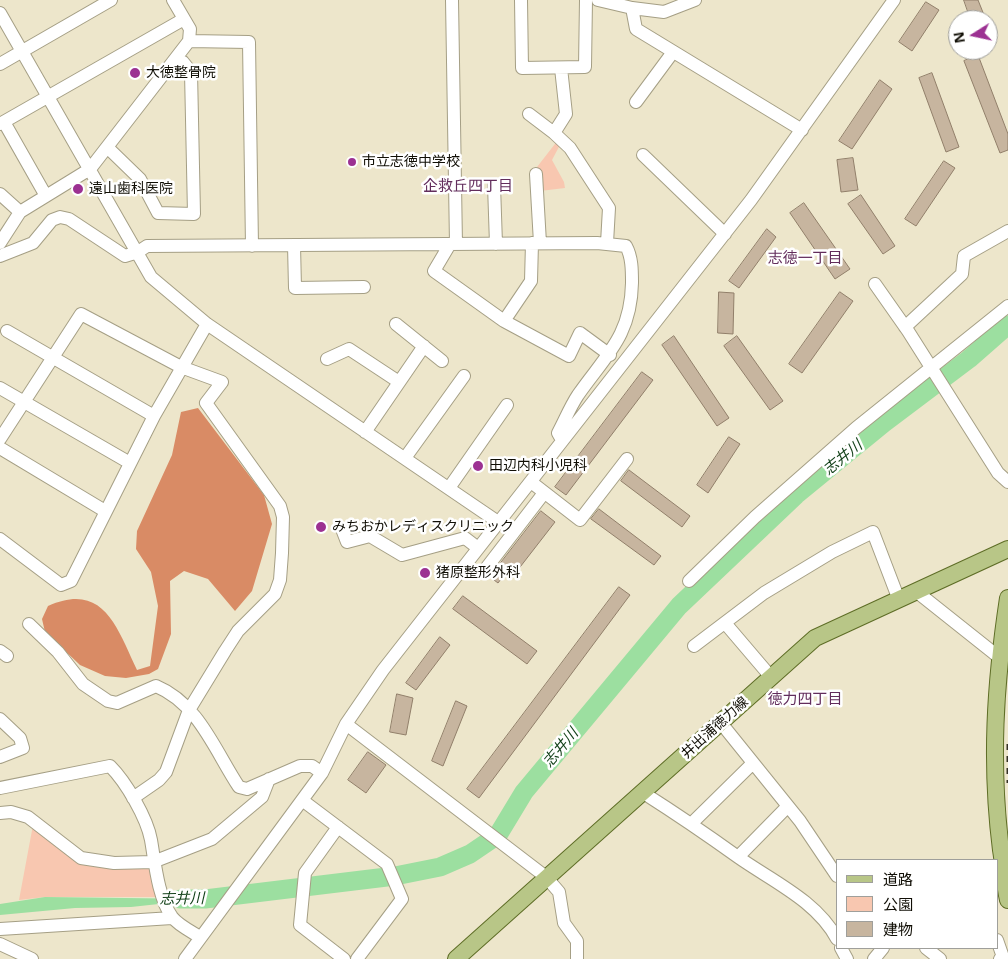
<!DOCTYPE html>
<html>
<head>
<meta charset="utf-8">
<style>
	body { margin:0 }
	#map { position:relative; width:1008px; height:959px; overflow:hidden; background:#ede6cb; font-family:"Open Sans","Noto Sans JP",sans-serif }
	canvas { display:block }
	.legend { position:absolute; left:836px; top:859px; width:162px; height:90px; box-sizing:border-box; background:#fff; border:1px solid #9f9f9b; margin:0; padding:6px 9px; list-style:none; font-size:15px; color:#100e05 }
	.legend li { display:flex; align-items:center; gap:10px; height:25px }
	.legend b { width:25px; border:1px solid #9f9f9b }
	.north { position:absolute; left:948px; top:10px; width:50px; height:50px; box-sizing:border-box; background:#fff; border:1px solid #9f9f9b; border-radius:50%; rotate:260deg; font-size:14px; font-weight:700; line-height:20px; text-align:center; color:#100e05 }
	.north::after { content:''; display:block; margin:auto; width:18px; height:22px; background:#9c3192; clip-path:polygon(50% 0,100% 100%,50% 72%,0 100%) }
</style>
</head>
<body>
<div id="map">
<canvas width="1008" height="959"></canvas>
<ul class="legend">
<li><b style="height:6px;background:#b8c687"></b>道路</li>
<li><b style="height:14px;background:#f8c7b0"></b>公園</li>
<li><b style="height:14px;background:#c7b59f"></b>建物</li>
</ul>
<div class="north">N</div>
</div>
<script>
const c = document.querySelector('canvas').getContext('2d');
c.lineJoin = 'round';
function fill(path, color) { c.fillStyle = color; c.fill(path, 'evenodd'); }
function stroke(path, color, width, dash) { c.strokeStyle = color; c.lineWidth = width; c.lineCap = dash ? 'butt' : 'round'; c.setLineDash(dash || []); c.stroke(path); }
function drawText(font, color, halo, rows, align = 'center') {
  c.font = font + ' "Open Sans","Noto Sans JP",sans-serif'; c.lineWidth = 5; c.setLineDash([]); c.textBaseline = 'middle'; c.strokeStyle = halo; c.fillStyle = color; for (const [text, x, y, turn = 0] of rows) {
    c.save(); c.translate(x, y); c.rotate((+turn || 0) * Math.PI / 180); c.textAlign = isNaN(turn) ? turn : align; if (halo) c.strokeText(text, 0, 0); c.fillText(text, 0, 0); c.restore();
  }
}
fill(new Path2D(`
	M558 140 561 143 552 160 564 182 565 188 540 191 537 167Z
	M33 825 75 858 151 866 159 897H45L19 900Z`), '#f8c7b0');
fill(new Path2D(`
	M198 408 264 495 272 524 252 591 235 611 208 579 184 571 170 581 171 634 158 669 149 674 126 678 105 676 80 665 45 632 42 619 48 606C104 581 117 628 137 670L150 666 158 606 151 572 136 549 137 531 172 455 181 412Z`), '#d98b65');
fill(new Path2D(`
	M45 897 205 899 131 907 75 908 0 915V904Z`), '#9cdfa0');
stroke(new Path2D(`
	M180 899H205L395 876 440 867 470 854 498 835 524 792 679 606 796 495 884 423 969 359 1008 325`), '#9cdfa0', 19);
const building = new Path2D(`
	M964 0H978L986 20H971Z
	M926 2 939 10 912 51 899 42Z
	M978 55 1008 134V150L1000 153 964 61Z
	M932 73 959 147 946 152 919 78Z
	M880 80 892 89 852 149 839 141Z
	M853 158 858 190 841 192 837 160Z
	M944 161 955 168 916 226 905 219Z
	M861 195 895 246 883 254 848 204Z
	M804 203 850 269 835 279 790 213Z
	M767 229 776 237 739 288 729 281Z
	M719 292 734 293 733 334 718 333Z
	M840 292 853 301 802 373 789 364Z
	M674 336 729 418 717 426 662 345Z
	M737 336 783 401 770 410 724 346Z
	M642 372 653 380 566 495 555 487Z
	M729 437 740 444 708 493 697 485Z
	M629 470 690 516 682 527 621 481Z
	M599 509 661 556 654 565 591 519Z
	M541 511 555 522 510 580 504 575 498 583 490 577Z
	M619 587 630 595 479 798 467 789Z
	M463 596 537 651 527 664 453 609Z
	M440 637 450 645 416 690 406 683Z
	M397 694 413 698 406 735 390 732Z
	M456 701 467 706 443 766 432 761Z
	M368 752 386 765 366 793 348 780Z`);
fill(building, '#c7b59f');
stroke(building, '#917f6a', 1);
const minor = new Path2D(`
	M452 0 456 244
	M521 0 522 68 585 67 586 0
	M598 0 632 8 664 12 695 0
	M632 8 636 29 802 130
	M0 13 151 277 207 324 498 522
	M189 41 249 42 252 246
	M0 64 111 0
	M636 102 673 52
	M529 114 554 133 570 148 609 208 607 243
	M4 122 46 196
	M0 124 184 19
	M554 133 566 114 561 68
	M107 147 140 179 158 213 194 214 191 72 183 62 176 59
	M643 155 725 234
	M536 174 540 243
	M494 185 496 244
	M0 194 20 212
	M0 243 20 212 90 169 189 41 190 29 173 0
	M450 244 434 271 504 321 531 281 532 243
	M294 245 295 288 364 287
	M0 256 33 243 52 220 60 217 69 219 125 256 138 252 147 246 597 243 626 246C632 257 632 270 632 283 631 336 606 355 578 395 570 407 565 420 558 433L562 440
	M875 284 908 331 998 473 1008 482
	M504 321 569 356 580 333 610 355
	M396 324 442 361
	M905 327 962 274 964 256 1008 231
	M7 331 154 416
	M327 359 349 349 399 382
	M0 388 130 463
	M365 432 424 346
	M0 439 81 314 181 367 222 382 206 403 280 506 283 517 282 553 280 580 275 594 238 631 225 651 189 710 166 772 159 780 133 798
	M0 448 105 511
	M405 458 464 376
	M531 482 580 520 627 459
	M449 488 507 405
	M342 529 347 542 370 536 402 555 465 538 478 548
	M0 539 61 585 71 581 154 416 207 324
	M484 571 544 493
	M689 581 755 517 856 428 1008 306
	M917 592 1000 658
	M725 623 771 677
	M29 624 58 652 83 684 108 701 117 703 156 686C199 704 215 751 239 787L247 789 300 766H312L322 773
	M694 646 764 593 832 552 873 532 899 600
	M0 651 7 656
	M0 719 20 738 23 748 0 757
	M721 723 800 821 837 876
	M346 724 546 877 559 892 564 923 577 941V959
	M0 788 110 766C126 782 147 818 151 840 155 863 158 897 172 917 178 925 192 932 200 937
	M642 792C675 813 706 834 738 857 772 881 817 901 837 939
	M302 800 387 864 402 899 357 959
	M0 813 11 812 28 817 81 858 114 863 153 862 212 839 262 797 269 779
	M692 823 753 763
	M338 827 305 873 300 925 344 959
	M738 857 788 806
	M0 929 172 918
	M997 940 1003 957 1000 959
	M0 944 32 959
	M841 948 847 959
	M926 948 940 959
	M185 959 322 773 346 724 383 670 751 200 894 0
	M874 959 883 948`);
const major = new Path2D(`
	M1008 598C995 684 990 764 1001 850 1004 867 1004 883 1008 900
	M456 959 815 638 1008 549`);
stroke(minor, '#a59f85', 14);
stroke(major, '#5e6d26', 18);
stroke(minor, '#fff', 12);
stroke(major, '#b8c687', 16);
stroke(new Path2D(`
	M1008 744V783`), '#353226', 3, [6, 6]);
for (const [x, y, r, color] of [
	[135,73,6,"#9c3192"],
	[352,162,5,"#9c3192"],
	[78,189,6,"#9c3192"],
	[478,466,6,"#9c3192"],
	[321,527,6,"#9c3192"],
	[425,573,6,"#9c3192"]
]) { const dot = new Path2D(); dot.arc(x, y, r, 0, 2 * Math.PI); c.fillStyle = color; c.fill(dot); stroke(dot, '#fff', 2); }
drawText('14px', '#100e05', '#fff', [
	["大徳整骨院",146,73],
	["市立志徳中学校",362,162],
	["遠山歯科医院",89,189],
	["田辺内科小児科",489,466],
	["みちおかレディスクリニック",332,527],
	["猪原整形外科",436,573]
], 'left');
drawText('14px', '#100e05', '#fff', [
	["井出浦徳力線",715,728,-42]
]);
drawText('15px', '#622d5c', '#fff', [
	["企救丘四丁目",468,187],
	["志徳一丁目",805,259],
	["徳力四丁目",805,700]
]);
drawText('italic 15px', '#103f17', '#fff', [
	["志井川",843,458,-39],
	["志井川",561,748,-50],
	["志井川",182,899,-1]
]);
</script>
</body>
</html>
